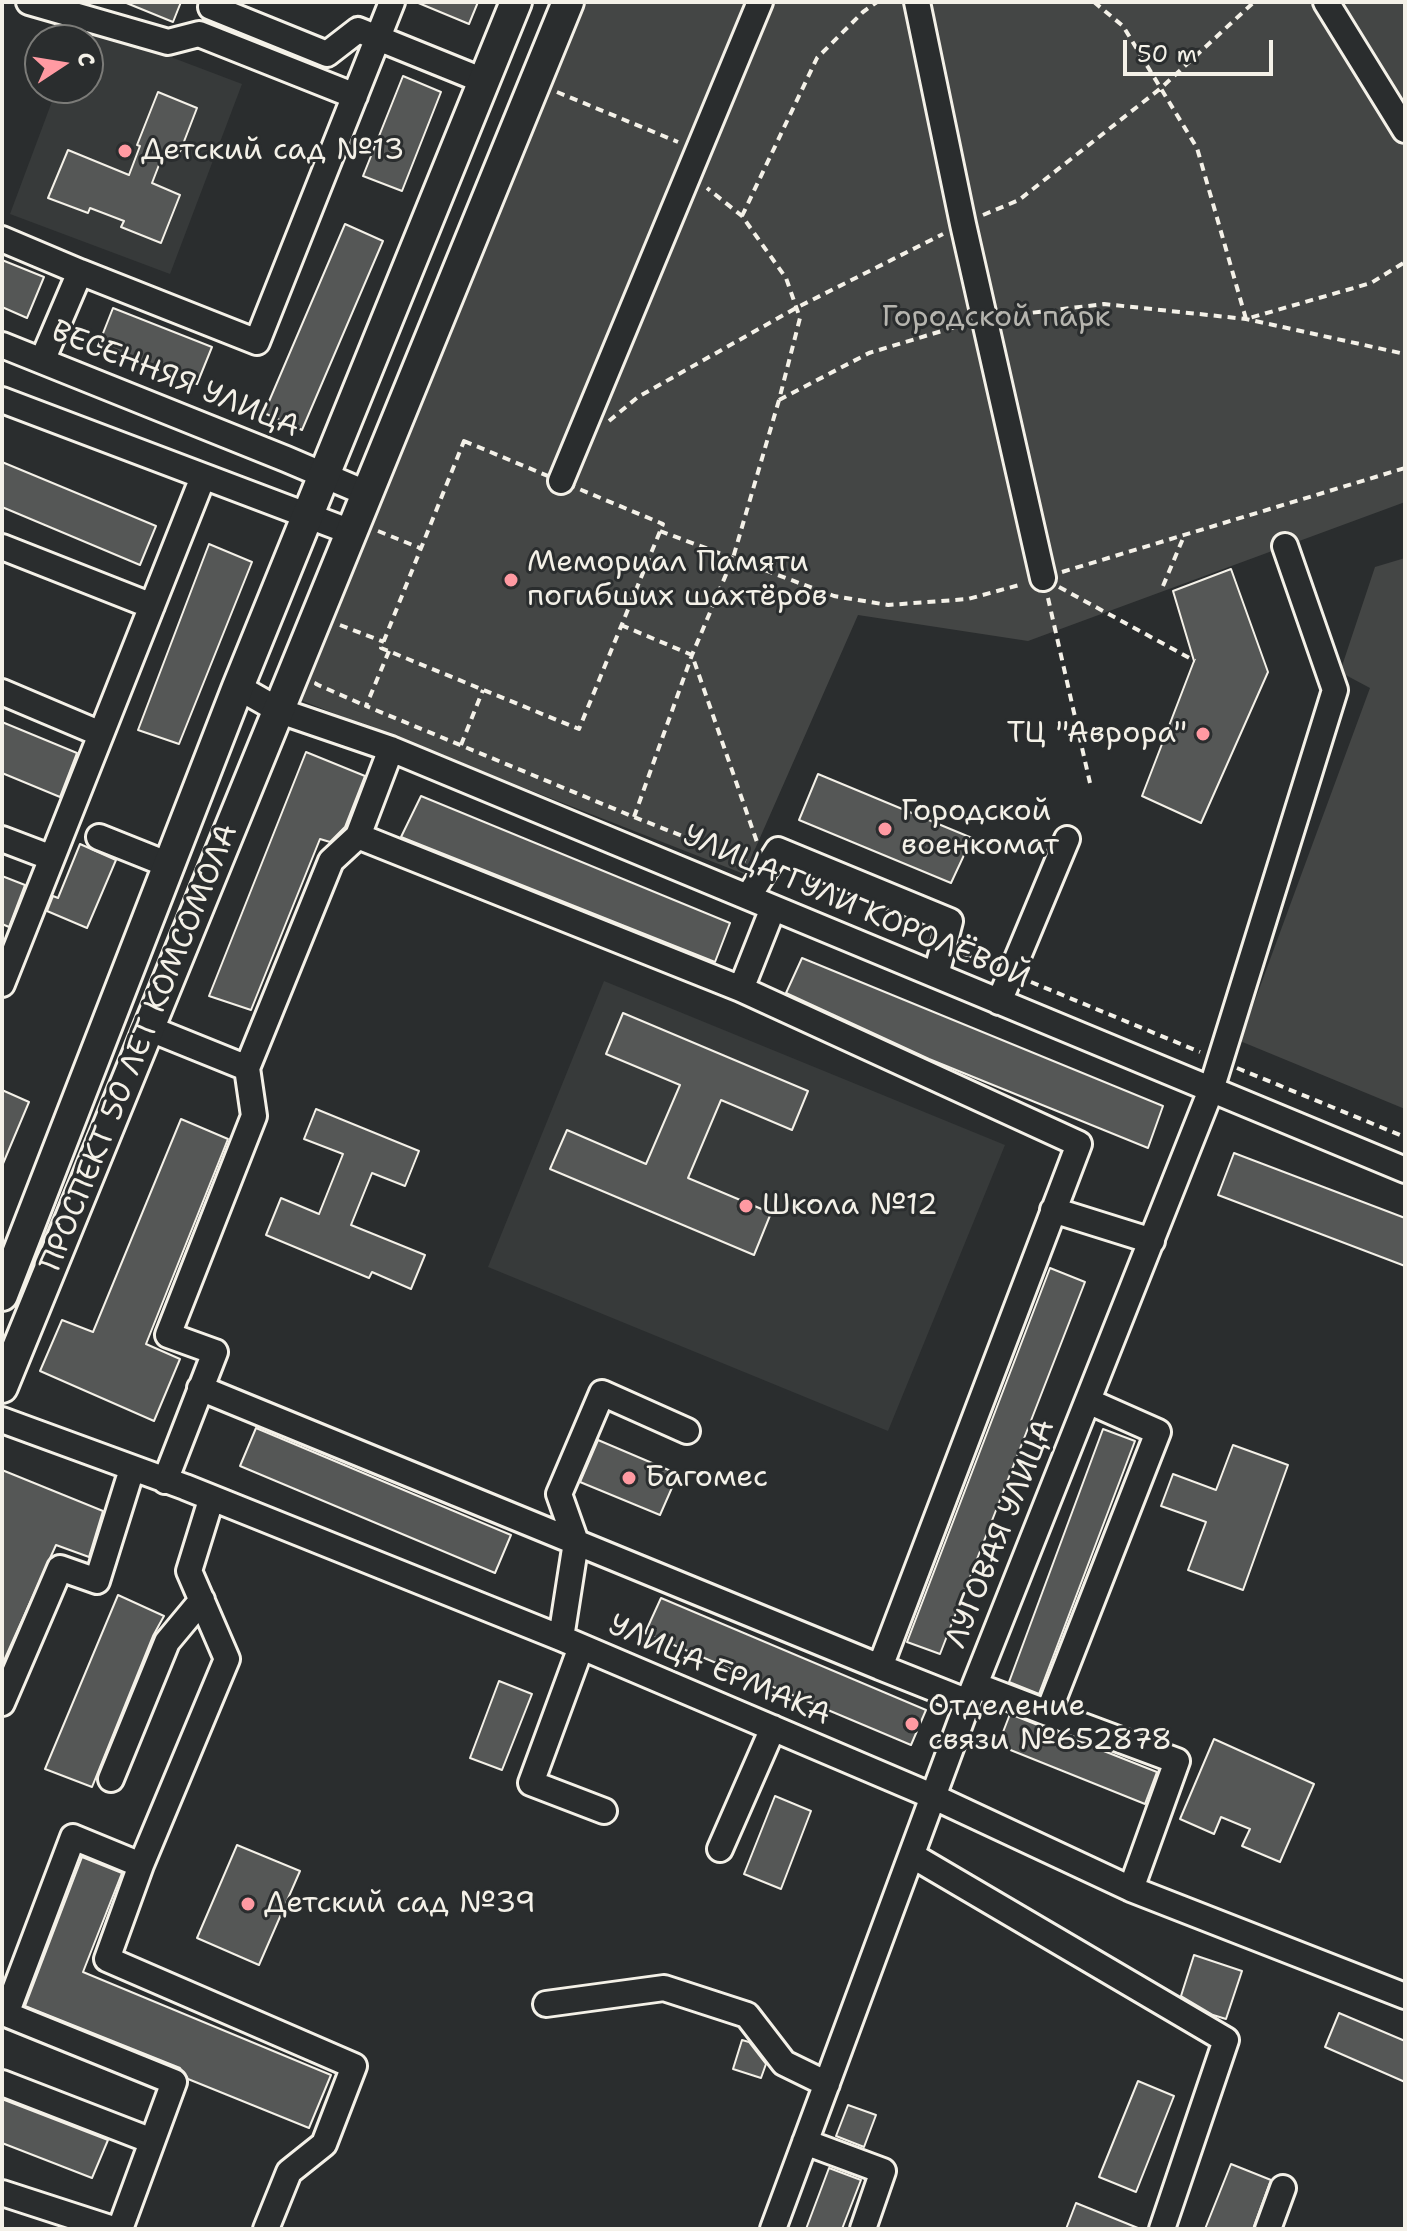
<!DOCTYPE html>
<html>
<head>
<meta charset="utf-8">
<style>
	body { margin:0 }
	#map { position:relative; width:1407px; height:2231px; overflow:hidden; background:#2a2d2e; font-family:"Shantell Sans",sans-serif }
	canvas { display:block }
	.frame { position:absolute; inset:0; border:4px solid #f4f1e8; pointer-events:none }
	.north { position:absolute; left:24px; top:24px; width:80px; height:80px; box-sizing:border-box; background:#2a2d2e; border:2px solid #7b7b78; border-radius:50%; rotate:78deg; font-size:22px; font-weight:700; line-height:32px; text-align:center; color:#f4f1e8 }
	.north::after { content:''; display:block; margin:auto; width:28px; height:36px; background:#ff9aa2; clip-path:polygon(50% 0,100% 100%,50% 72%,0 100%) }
	.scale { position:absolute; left:1123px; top:40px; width:150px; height:36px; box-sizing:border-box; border:4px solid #f4f1e8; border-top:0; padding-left:10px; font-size:24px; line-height:28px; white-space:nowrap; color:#f4f1e8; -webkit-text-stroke:6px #2a2d2e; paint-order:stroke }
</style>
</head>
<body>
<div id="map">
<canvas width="1407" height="2231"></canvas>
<div class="frame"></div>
<div class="north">С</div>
<div class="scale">50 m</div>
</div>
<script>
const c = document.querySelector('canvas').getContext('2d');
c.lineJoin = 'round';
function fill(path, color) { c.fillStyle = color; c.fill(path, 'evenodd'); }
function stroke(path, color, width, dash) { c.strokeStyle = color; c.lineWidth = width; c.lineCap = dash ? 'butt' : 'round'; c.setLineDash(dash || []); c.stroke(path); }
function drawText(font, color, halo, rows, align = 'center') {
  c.font = font + ' "Shantell Sans",sans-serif'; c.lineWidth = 6; c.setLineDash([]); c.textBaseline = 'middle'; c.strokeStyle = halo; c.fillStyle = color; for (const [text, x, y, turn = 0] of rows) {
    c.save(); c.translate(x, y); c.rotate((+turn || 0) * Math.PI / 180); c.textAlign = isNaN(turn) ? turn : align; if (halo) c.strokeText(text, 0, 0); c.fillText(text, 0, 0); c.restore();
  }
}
fill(new Path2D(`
	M81 23 242 84 170 274 10 214 57 88H88V40H75Z
	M604 981 1005 1145 888 1431 488 1267Z`), '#373a3a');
fill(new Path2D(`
	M579 2H1405V502L1028 641 858 615 744 874 300 700Z
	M1405 558V1109L1240 1041 1370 688 1340 672 1375 567Z`), '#444645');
const building = new Path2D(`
	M124 2H181L173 22Z
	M416 2H478L469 24Z
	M403 76 441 92 402 191 363 176Z
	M158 92 197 108 178 157 164 152 152 183 180 195 161 243 121 227 124 221 90 208 88 213 48 198 68 150 129 175 140 146 137 145Z
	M345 224 383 241 302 430 264 413Z
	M2 260 44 277 27 318 2 307Z
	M113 308 212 347 197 384 98 346Z
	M2 462 156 526 140 565 2 507Z
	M209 544 252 562 179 744 138 730Z
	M1231 569 1268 672 1201 823 1142 796 1194 661 1173 591Z
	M2 722 77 753 60 797 2 773Z
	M306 752 365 776 345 827 330 842 320 839 251 1010 209 996Z
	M818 774 972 838 951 883 799 820Z
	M421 796 730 923 715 962 401 837Z
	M80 844 116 860 87 928 47 911 53 896 58 898Z
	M2 876 25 885 9 927 2 924Z
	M802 958 1163 1106 1148 1148 929 1059 786 993Z
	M623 1013 808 1091 792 1130 721 1100 688 1178 771 1213 754 1255 550 1169 567 1130 646 1164 680 1085 606 1054Z
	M2 1090 29 1102 2 1166Z
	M316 1109 419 1151 405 1186 372 1173 351 1225 425 1255 411 1289 372 1272 369 1278 266 1235 281 1198 319 1214 343 1154 304 1139Z
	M181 1119 228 1139 146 1344 180 1359 154 1421 40 1371 62 1320 93 1332Z
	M1234 1153 1405 1218V1266L1218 1195Z
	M1050 1268 1085 1282 940 1654 907 1642Z
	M256 1428 511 1535 495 1573 240 1466Z
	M1103 1429 1135 1441 1039 1694 1009 1682Z
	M598 1440 678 1474 660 1515 580 1482Z
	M1233 1445 1288 1465 1243 1590 1188 1570 1206 1522 1161 1506 1173 1474 1216 1490Z
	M2 1470 103 1511 89 1557 56 1545 2 1665Z
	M118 1595 164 1616 153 1636 92 1787 45 1769Z
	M661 1598 926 1710 911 1745 645 1633Z
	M499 1681 532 1694 502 1770 470 1758Z
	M1010 1714 1157 1772 1145 1804 998 1745Z
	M1214 1739 1314 1784 1280 1862 1242 1846 1250 1829 1221 1817 1214 1834 1180 1819Z
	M775 1796 811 1811 781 1889 744 1874Z
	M237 1845 300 1871 259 1965 197 1938Z
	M82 1857 122 1873 83 1972 331 2075 309 2128 188 2079 180 2068 25 2006Z
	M1194 1955 1242 1971 1226 2019 1213 2015 1181 1996Z
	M1339 2013 1405 2041V2082L1325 2047Z
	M742 2040 749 2042 766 2064 761 2078 733 2069Z
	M1138 2081 1174 2096 1136 2192 1099 2177Z
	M2 2099 108 2140 92 2178 2 2143Z
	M848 2105 876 2115 864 2147 836 2136Z
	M1231 2164 1271 2180 1253 2229H1205Z
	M829 2168 861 2180 842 2229H806Z
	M1076 2203 1138 2228V2229H1066Z`);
fill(building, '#555756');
stroke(building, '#f4f1e8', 2);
const minor = new Path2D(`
	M29 2 168 42 199 34 355 96
	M213 2 211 7 327 54 358 30 484 81
	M917 2 963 224 1043 578
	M1326 2 1405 130
	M2 239 80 272 42 361
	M80 272 257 342 392 2
	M2 345 286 459 368 494
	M2 400 351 532
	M561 481 760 2
	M2 547 152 606
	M238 687 280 711 391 749 1405 1170
	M2 692 101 734
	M391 749 358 836 741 989 1079 1144 880 1667 968 1702
	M99 837 169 865
	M2 839 52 858
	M748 897 778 850 950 921 936 975
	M2 984 203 477
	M741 989 773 908
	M999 1002 1067 839
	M148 1028 247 1068 331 861 358 836
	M1053 1210 1152 1241
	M200 1388 880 1667
	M1088 1401 1158 1432 1048 1713 1177 1761 1131 1889
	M2 1420 185 1487 561 1638 932 1796 1131 1889 1405 1996
	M165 1481 215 1352 168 1335 254 1116 247 1068
	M561 1638 576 1542 559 1494 602 1393 687 1431
	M581 1647 531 1783 604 1811
	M975 1685 1048 1713
	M2 1703 60 1568 97 1581 132 1469
	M111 1779 167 1642 202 1600
	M720 1849 773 1728
	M913 1856 1226 2040 1162 2229
	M141 1865 227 1659 189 1571 211 1500
	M546 2004 664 1988 747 2015 784 2063 827 2084
	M2 2083 152 2141
	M805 2142 883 2171 863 2229
	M2 2193 113 2229
	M120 2229 174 2082 6 2014 73 1837 141 1865 107 1959 354 2066 324 2144 289 2172 266 2229
	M773 2229 968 1702 1211 1090 1335 690 1285 546
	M1268 2229 1283 2188`);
const major = new Path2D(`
	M2 1295 238 687 516 2
	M2 1387 568 2`);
stroke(minor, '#f4f1e8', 30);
stroke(major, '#f4f1e8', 36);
stroke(new Path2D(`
	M1094 2 1123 26 1197 148 1246 319 1371 283 1405 262
	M557 92 678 142
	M983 215 1019 200 1161 88 1254 2
	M742 216 817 58 863 12 877 2
	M1005 316 1104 304 1246 319 1405 354
	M779 400 869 353 965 324
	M609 421 638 397 796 308 943 234
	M464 441 663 524 579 729 381 648Z
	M378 531 420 548
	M660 531 834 596 888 605 968 599 1023 584
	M1062 572 1405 468
	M1163 586 1184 536
	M1059 587 1195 661
	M1048 598 1090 783
	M340 625 384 642
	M621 625 692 655 758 845
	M389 651 366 706 634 817 746 861
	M317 682 316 684 366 706
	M461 745 483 690
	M634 817 692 655 733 558 779 400 800 318 786 278 742 216 707 188
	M964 954 993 966
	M1031 982 1200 1052
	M1237 1068 1405 1137`), '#f4f1e8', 4, [8, 6]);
stroke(minor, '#2a2d2e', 24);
stroke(major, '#2a2d2e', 30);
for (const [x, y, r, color] of [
	[125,151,8,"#ff9aa2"],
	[511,580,8,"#ff9aa2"],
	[1203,734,8,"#ff9aa2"],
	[885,829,8,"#ff9aa2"],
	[746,1206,8,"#ff9aa2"],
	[629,1478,8,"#ff9aa2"],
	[912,1724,8,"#ff9aa2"],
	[248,1904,8,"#ff9aa2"]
]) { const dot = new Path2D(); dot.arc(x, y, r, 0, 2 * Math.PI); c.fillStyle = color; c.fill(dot); stroke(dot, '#2a2d2e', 3); }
drawText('30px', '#f4f1e8', '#2a2d2e', [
	["Детский сад №13",141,151],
	["Мемориал Памяти",527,563],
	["погибших шахтёров",527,597],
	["ТЦ \"Аврора\"",1187,734,"right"],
	["Городской",901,812],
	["военкомат",901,846],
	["Школа №12",762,1206],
	["Багомес",645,1478],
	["Отделение",928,1707],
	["связи №652878",928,1741],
	["Детский сад №39",264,1904]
], 'left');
drawText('30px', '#b6b5af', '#2a2d2e', [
	["Городской парк",996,318]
]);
drawText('30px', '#f4f1e8', '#2a2d2e', [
	["ВЕСЕННЯЯ УЛИЦА",175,380,22],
	["УЛИЦА ГУЛИ КОРОЛЁВОЙ",856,908,23],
	["ПРОСПЕКТ 50 ЛЕТ КОМСОМОЛА",140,1048,-68],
	["ЛУГОВАЯ УЛИЦА",1001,1534,-68],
	["УЛИЦА ЕРМАКА",719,1671,23]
]);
</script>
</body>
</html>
